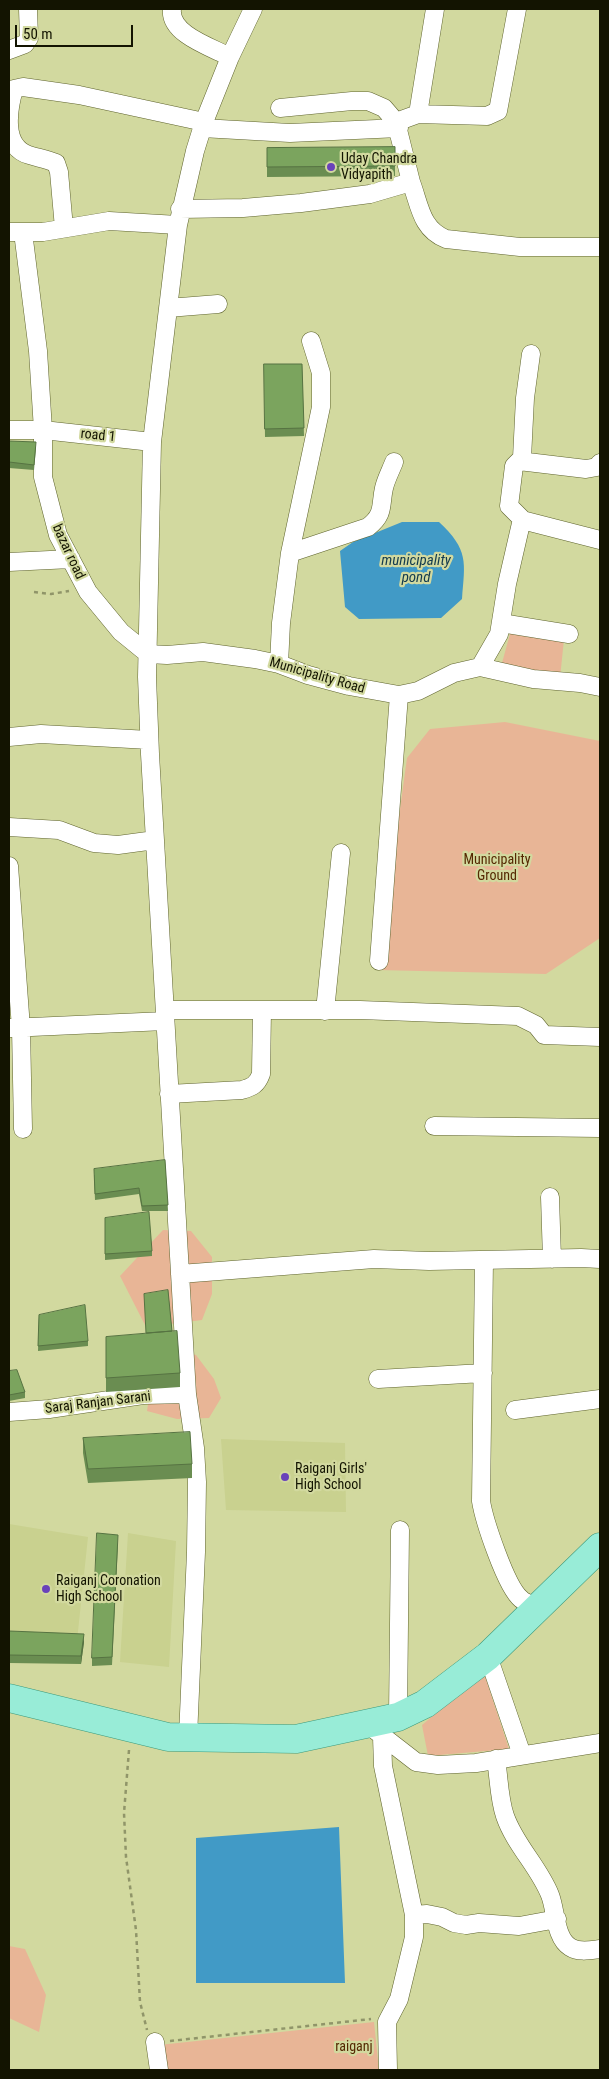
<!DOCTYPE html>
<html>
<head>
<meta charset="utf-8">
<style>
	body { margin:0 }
	#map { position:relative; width:609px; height:2079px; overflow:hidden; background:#d2d99f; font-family:"Roboto Condensed",sans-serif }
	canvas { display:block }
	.frame { position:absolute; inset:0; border:10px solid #131401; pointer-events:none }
	.scale { position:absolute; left:15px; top:25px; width:118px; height:22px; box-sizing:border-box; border:2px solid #131401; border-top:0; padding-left:6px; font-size:15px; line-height:18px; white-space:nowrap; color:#131401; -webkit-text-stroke:4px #d2d99f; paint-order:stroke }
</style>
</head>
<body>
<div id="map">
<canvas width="609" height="2079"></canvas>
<div class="frame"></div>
<div class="scale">50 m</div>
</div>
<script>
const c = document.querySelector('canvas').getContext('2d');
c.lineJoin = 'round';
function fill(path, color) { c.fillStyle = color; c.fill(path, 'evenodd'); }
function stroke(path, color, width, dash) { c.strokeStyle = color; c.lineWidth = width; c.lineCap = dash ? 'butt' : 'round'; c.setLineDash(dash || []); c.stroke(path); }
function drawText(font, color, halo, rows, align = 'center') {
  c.font = font + ' "Roboto Condensed",sans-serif'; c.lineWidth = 4.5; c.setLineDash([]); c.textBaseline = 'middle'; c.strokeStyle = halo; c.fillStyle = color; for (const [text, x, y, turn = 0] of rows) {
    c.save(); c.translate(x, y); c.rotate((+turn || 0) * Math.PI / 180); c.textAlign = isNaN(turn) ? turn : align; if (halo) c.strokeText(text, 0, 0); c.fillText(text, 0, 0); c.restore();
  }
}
fill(new Path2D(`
	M221 1439 345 1443 346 1512 226 1510Z
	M9 1524 88 1537 76 1650 9 1642Z
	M128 1533 176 1541 169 1667 120 1662Z`), '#c9d18f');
fill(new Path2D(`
	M511 630 564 639 560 678 502 663Z
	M505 722 600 741V938L546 974 378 970 407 758 430 729Z
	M163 1230 191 1231 212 1257V1294L202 1320 146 1327 120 1276Z
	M163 1347 196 1355 214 1379 221 1398 209 1418 177 1419 147 1411 154 1365Z
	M484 1673 509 1749 428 1756 422 1725Z
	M9 1946 25 1949 46 1995 39 2032 9 2018Z
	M374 2022 379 2070H162L159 2045Z`), '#e8b596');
fill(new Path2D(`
	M402 522H439C469 550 465 562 462 599L441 618 359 619 345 607 340 551 353 542Z
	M339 1827 345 1983H196V1838Z`), '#419ac6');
const street = new Path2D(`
	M172 9C169 34 211 47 230 57
	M9 50 25 44 29 38 28 9
	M280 108 352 101H368L384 108 396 122
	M418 114 487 116 498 111 517 9
	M202 128 290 133 399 128
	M411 182 396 122 418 114 435 9
	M180 209 243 208 301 203 370 194 411 182C420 206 421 229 446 239L520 247H600
	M64 228 59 172 56 163C47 159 39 158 29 155 2 147 8 110 14 89L23 87 79 95 204 122
	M9 232H43L109 221 178 225
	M23 232 38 351 43 430 152 442
	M168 308 218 304
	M9 430H43V477L58 535 88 592 121 632 148 654 167 655 203 652 255 659 279 664 308 675 349 686 399 695 418 691 454 673 480 667 533 679 580 683 600 687
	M519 461 586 469 597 467 600 463
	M522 520 600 540
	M290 553 321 407V373L311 341
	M9 562 71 559
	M501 623 569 634
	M279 664 281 623 290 553 368 527C385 514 380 505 384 488 386 479 391 470 394 462
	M480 667 499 634 507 584 522 519 509 506 514 466 522 458 525 398 531 354
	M9 737 41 734 149 740
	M9 827 59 830 94 843 118 845 155 840
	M9 866 21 1028 23 1129
	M379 961 399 695
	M165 1010H360L518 1016 536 1025 544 1035 600 1037
	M325 1011 341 853
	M9 1028 165 1021
	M169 1094 242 1090C252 1087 257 1085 261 1074L262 1010
	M434 1126 600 1128
	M550 1197 552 1259
	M484 1260 481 1501C484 1520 506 1587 521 1599 525 1603 533 1605 538 1608
	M180 1274 374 1259 429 1261 581 1258 600 1259
	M378 1379 483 1373
	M515 1410 600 1399
	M9 1412 49 1409 143 1395 187 1394
	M488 1656 522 1755
	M398 1717 400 1530
	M376 1731 416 1762 438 1765 476 1763 600 1743
	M188 1737 196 1552 197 1482 195 1448 187 1394 150 754 147 677 152 442 178 225 195 151 204 122 230 57 253 9
	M382 1737 383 1766 414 1915V1937L399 1999 387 2022 388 2070
	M496 1759C499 1778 499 1799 505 1816 515 1845 539 1867 550 1895 556 1910 555 1938 570 1947 579 1953 591 1950 600 1949
	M414 1915 427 1914 442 1917 454 1923 466 1925 479 1923 519 1926 557 1919
	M155 2042 159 2070`);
const primary = new Path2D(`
	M9 1698 168 1737 296 1739 398 1717 425 1704 488 1656 600 1547`);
stroke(street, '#5f642e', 19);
stroke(primary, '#3d997b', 29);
stroke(new Path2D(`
	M34 592 51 594 69 591
	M129 1750 124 1813 126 1857 136 1930 140 2002 147 2030
	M170 2041 371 2019`), '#909569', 2.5, [4, 4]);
stroke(street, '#fff', 18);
stroke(primary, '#98ecd7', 28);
fill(new Path2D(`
	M395 147V176L267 177V148Z
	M264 364H302L304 436 265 437Z
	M9 441 36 447 34 470 9 468Z
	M165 1160 168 1211H142L139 1194 95 1200 94 1175Z
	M105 1218 152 1251V1256L105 1260Z
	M168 1290 172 1332 180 1373V1387L106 1392V1337L146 1334Z
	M39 1315 88 1341V1346L38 1351Z
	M9 1371 25 1392V1398L9 1401Z
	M83 1438 192 1464V1478L88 1483 83 1453Z
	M118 1543 112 1665 92 1666V1658Z
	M9 1631 84 1642 81 1664 9 1663Z`), '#6a8d51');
fill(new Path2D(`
	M84 1634V1642L81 1664V1656Z`), '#567342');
const building = new Path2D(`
	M395 147V166L267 167V148Z
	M264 364H302L304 428 265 429Z
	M9 441 36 442 34 465 9 462Z
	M165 1160 168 1205 142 1206 139 1188 95 1194 94 1169Z
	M149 1212 152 1251 105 1254V1218Z
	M168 1290 172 1331 146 1333 144 1294Z
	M85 1305 88 1341 38 1346 39 1315Z
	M177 1331 180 1373 106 1378V1337Z
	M17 1370 25 1392 9 1395V1371Z
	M190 1432 192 1464 88 1469 83 1438Z
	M97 1533 118 1535 112 1657 92 1658Z
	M9 1631 84 1634 81 1656 9 1655Z`);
fill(building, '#7ba45e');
stroke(building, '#567342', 1);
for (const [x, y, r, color] of [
	[331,167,5,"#6942ba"],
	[285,1477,5,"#6942ba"],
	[46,1589,5,"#6942ba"]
]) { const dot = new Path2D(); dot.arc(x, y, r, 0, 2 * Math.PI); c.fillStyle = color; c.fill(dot); stroke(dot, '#d2d99f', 2); }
drawText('14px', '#131401', '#d2d99f', [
	["Uday Chandra",341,159],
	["Vidyapith",341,175],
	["Raiganj Girls'",295,1469],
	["High School",295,1485],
	["Raiganj Coronation",56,1581],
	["High School",56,1597]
], 'left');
drawText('14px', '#131401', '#d2d99f', [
	["road 1",98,436,6],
	["bazar road",68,552,65],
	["Municipality Road",317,676,16],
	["Saraj Ranjan Sarani",98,1403,-7]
]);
drawText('14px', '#552802', '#d2d99f', [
	["Municipality",497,860],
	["Ground",497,876],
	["raiganj",354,2047]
]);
drawText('italic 15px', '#133a4d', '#d2d99f', [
	["municipality",416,561],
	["pond",416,578]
]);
</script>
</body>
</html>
